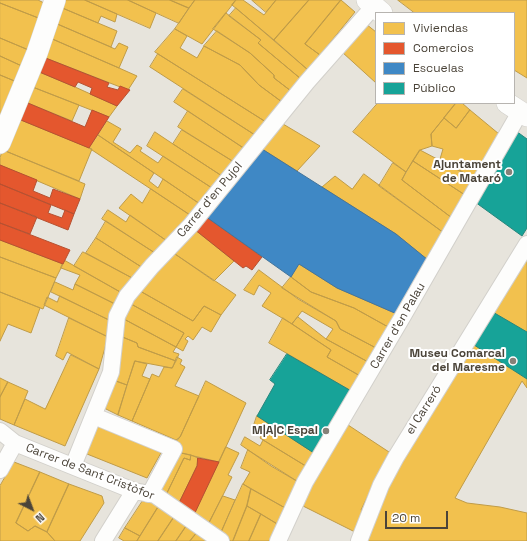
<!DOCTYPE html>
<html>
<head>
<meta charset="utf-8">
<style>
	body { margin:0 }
	#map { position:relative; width:527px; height:541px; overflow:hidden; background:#f4f2ee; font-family:"Space Grotesk",sans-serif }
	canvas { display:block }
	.legend { position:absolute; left:375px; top:12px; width:140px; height:92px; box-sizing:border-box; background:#fff; border:1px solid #b7b4b0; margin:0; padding:5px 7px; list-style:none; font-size:12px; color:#4b4439 }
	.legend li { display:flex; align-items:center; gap:8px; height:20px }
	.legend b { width:20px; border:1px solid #b7b4b0 }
	.north { position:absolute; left:12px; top:489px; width:40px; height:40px; -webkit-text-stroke:3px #fff; paint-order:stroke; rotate:138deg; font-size:11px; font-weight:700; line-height:16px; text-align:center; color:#4b4439 }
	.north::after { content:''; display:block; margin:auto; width:14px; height:18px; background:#4b4439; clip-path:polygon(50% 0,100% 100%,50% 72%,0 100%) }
	.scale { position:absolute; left:385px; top:511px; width:63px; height:18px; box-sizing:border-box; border:2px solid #4b4439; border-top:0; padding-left:5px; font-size:12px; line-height:14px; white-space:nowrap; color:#4b4439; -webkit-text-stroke:3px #fff; paint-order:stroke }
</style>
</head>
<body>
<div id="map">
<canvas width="527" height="541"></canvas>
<ul class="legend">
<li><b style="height:11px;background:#f2c14e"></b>Viviendas</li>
<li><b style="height:11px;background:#e4572e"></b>Comercios</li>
<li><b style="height:11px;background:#3f88c5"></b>Escuelas</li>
<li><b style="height:11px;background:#17a398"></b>Público</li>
</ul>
<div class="north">N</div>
<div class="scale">20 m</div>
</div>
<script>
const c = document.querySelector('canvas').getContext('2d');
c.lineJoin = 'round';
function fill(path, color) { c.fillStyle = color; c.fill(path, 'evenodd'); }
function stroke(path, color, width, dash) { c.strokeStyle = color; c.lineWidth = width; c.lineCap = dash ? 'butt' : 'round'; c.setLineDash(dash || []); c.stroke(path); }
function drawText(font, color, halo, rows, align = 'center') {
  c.font = font + ' "Space Grotesk",sans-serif'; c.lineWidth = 4; c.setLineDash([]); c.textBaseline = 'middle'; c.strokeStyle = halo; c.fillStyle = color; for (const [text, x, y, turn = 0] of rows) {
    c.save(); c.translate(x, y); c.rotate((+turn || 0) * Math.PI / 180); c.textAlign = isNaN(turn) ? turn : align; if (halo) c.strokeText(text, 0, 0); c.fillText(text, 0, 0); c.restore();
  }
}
fill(new Path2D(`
	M0 0H527V541H0ZM376 13H514V103H376Z`), '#e7e4dc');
const homes = new Path2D(`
	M0 0H38L46 4 41 19 0 3Z
	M63 0H85L117 14 115 22 101 16 98 23 60 7Z
	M85 0H128L156 13 150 28Z
	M128 0H170L189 8 179 23Z
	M170 0H195L189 8Z
	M195 0H236L202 44 175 29Z
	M236 0H243L264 15 276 0H309L274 40 232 5Z
	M252 0H276L266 12Z
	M309 0H341L305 44 320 55 308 70 274 40Z
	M341 0 355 12 320 55 305 44Z
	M398 0H527V78L514 70V13H415Z
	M0 3 41 19 31 51 0 38Z
	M60 7 117 31 111 47 55 23Z
	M236 8 308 70 301 79 258 43 261 40 229 16Z
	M226 13 261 40 258 43 301 79 291 91 274 78V75L250 53 213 29Z
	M55 23 115 49 119 43 128 47 119 68 50 38Z
	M366 24 376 32V83L342 52Z
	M175 29 187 36 180 48 197 58 204 46 240 65 259 85 282 102 266 122 155 52Z
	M217 31 250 53 274 75V78L291 91 282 102 259 85 240 65 204 46Z
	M0 38 31 51 24 67 0 56Z
	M50 38 119 68 137 76 128 90 43 57Z
	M158 54 266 122 255 135 150 67Z
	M0 56 24 67 17 82 0 75Z
	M37 71 75 87 117 106 109 117 30 86Z
	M0 75 17 82 0 122Z
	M30 86 79 105 72 121 23 101Z
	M183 89 255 135 245 149 174 102Z
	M378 103H456L431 134 432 146 420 150 406 172 353 132Z
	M456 103H462L470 110 456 128 444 118Z
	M470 110 499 134 475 179 440 159 443 149 432 146 431 134 444 118 456 128Z
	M188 111 245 149 234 162 178 127Z
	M16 118 92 149 79 181 3 150Z
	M107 121 121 129 113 142 130 153 137 145 142 148 140 151 158 163 163 156 212 188 200 204 98 135Z
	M283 124 320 146 297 171 262 149Z
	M182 130 234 162 222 176 173 144Z
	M155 132 173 144 222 176 212 188 147 146Z
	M98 135 154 173 149 181 158 188 163 179 200 204 190 215 89 148Z
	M3 150 85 184 80 199 0 165V158Z
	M420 150 475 179 465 195 413 161Z
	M413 161 465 195 452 218 402 180Z
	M393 163 406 172 402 180 452 218 444 233 379 186Z
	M364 174 444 233 428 260 396 234 322 187 335 176 352 189Z
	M151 189 190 215 167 241 119 208 131 194 142 203Z
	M108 210 126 222 130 215 167 241 155 253 102 219Z
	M106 221 155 253 143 268 96 238Z
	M194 229 234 261 214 281 172 252Z
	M96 238 143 268 134 279 86 253Z
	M0 240 63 264 56 278 0 257Z
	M83 252 134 279 122 293 74 266Z
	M172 252 236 295 221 315 204 306 193 321 140 291Z
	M527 256V388L522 381 455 498 467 503 500 507 527 513V541H362L402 461Z
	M0 257 56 278 43 309 0 292Z
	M64 260 122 293 115 304 75 284 80 275 61 268Z
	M299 264 337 288 397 314 390 328 354 308 311 292 291 277Z
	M259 270 298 299 336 321 340 329 378 349 370 363 326 339 333 329 302 311 292 324 262 306 271 293 259 285 254 295 244 290Z
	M291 277 311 292 354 308 390 328 378 349 340 329 336 321 282 288Z
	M55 282 73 290 75 284 115 304 111 321 51 292Z
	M140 291 193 321 204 306 221 315 211 332 202 327 193 340 188 336 185 339 188 341 183 351 176 347 184 333 131 304Z
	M0 292 40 308 31 333 8 324 0 341Z
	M60 296 111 321 108 337 44 305 47 297 57 302Z
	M131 304 184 333 176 347 122 318Z
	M298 317 326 339 370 363 362 377 327 357 331 350 292 324Z
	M69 318 108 337 99 369 67 352 63 360 56 356Z
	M122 318 176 347 173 352 179 354 176 361 138 347 137 343 120 336Z
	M283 318 331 350 327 357 362 377 353 392 269 343Z
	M120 336 137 343 138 347 176 361 172 368 135 361 127 385 113 380Z
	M71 355 99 369 65 446 14 425 25 399 45 409Z
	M177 357 182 360 180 364 185 367 175 386 199 396 180 437 176 440 132 421 152 374 159 377 164 367 172 368Z
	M135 361 147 364 142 376 150 379 132 421 118 415Z
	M0 378 8 382 0 397Z
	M113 380 127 385 118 415 102 407Z
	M206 381 246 403 219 462 177 452 173 445 180 437Z
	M8 382 28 391 14 425 0 419V397Z
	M257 416 317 455 309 468 260 438 264 431 254 425Z
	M345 423 389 452 361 510 366 512 357 533 299 504Z
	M98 425 162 451 147 478 87 454Z
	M245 437 260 446 263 440 309 468 300 483 271 466 241 445Z
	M226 447 239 453 228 475 232 477 207 527 193 517Z
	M248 450 300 483 287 509 243 484 250 472 241 468Z
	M177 452 191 455 190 460 184 458 165 497 157 492Z
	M191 455 198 458 197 466 177 507 165 497 184 458 190 460Z
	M14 462 40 472 16 523 28 531 35 526 47 532 55 541H0V486Z
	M40 472 69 484 47 532 35 526 28 531 16 523Z
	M69 484 102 496 104 503 80 541H55L47 532Z
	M243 484 251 489 247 506 233 541H231L220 535Z
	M251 489 287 509 279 525 247 506Z
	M146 496 160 504 140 536 125 528Z
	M223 496 235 500 220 535 207 527Z
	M160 504 176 514 158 541H137Z
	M247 506 261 514 249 541H233Z
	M176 514 189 522 176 541H158Z
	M261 514 279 525 270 541H249Z
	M189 522 199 530 190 541H176Z
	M125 528 140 536 137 541H124L119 538Z
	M199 530 214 541H190Z`);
fill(homes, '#f2c14e');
stroke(homes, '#c09c48', 1);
const shops = new Path2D(`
	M43 57 109 83 107 87 118 90 120 86 130 90 117 106 90 94 92 88 78 82 75 87 37 71Z
	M23 101 85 127 92 110 109 117 89 148 16 118Z
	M0 165 37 180 33 191 50 198 53 189 80 199 74 214 0 184Z
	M0 184 51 205 48 213 62 218 65 210 74 214 68 230 0 203Z
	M0 203 37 217 30 234 0 223Z
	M205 216 262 257 252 270 246 266 243 268 194 229Z
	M0 223 70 250 63 264 0 240Z
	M198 458 219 462 193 517 177 507 197 466Z`);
fill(shops, '#e4572e');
stroke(shops, '#b65131', 1);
const schools = new Path2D(`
	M262 149 396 234 428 260 397 314 337 288 299 264 291 277 205 216Z`);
fill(schools, '#3f88c5');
stroke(schools, '#43749b', 1);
const public = new Path2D(`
	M516 131 527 139V228L522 236 475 202Z
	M491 311 527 332V379L471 343Z
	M287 354 353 392 317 455 257 416 275 384 270 380Z`);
fill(public, '#17a398');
stroke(public, '#27867c', 1);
const pedestrian = new Path2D(`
	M94 416 174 449 152 490 148 494
	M0 431 15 443 134 491 155 495 221 541
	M73 466 111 372 117 316 127 296 152 266 191 225 307 82 374 6
	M0 470 15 443
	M103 541 134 491
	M278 541 305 482 403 316 520 112
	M359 541 381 485 396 457 527 244`);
const minor = new Path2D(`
	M367 0 382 13
	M507 103 527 116
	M0 143 37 53 55 0`);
stroke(pedestrian, '#d2d0cb', 18);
stroke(minor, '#d2d0cb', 22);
stroke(pedestrian, '#fdfdfc', 16);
stroke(minor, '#fdfdfc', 21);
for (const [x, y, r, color] of [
	[509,172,4,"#868178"],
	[513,361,4,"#868178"],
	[326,431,4,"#868178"]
]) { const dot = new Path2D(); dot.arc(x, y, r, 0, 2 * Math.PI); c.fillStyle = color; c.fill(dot); stroke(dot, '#fff', 1.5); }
drawText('bold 12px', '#4b4439', '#fff', [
	["Ajuntament",501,165],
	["de Mataró",501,179],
	["Museu Comarcal",505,354],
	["del Maresme",505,368],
	["M|A|C Espai",318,431]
], 'right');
drawText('12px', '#4b4439', '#fff', [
	["Carrer d'en Pujol",210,200,-50],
	["Carrer d'en Palau",398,326,-60],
	["el Carreró",424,410,-58],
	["Carrer de Sant Cristòfor",90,472,21]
]);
</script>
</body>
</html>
